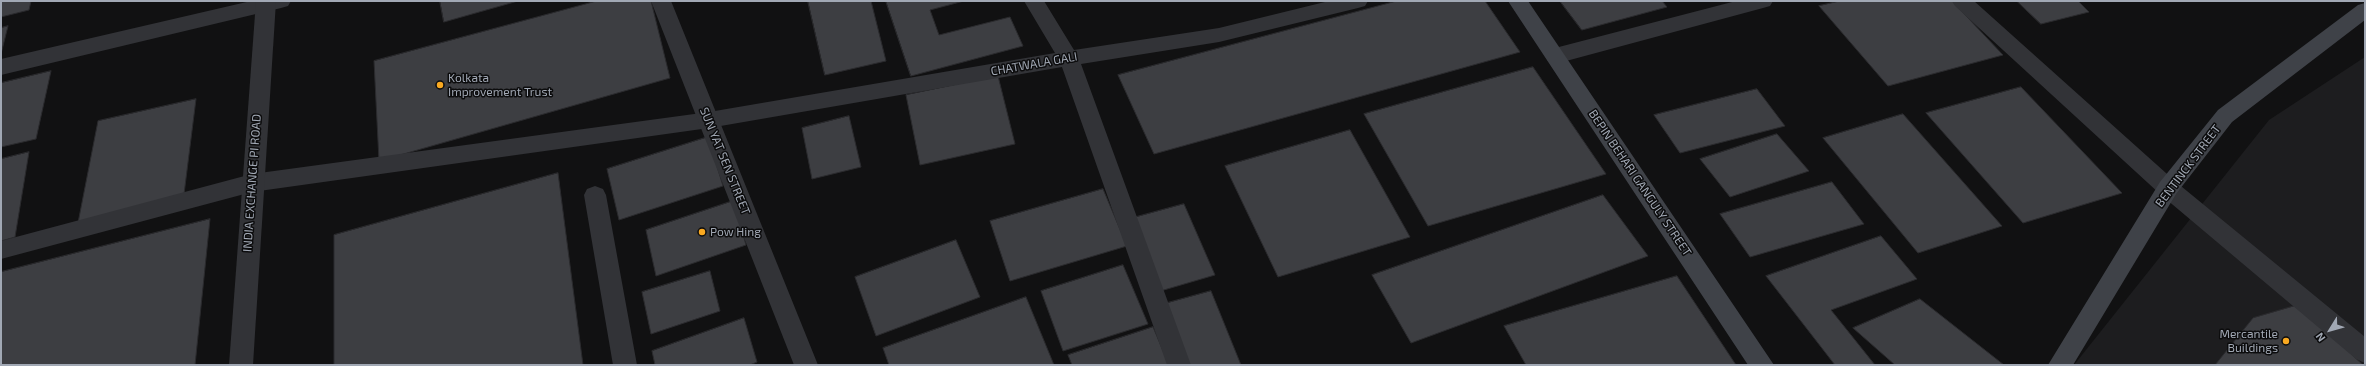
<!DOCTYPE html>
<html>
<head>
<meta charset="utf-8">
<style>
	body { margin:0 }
	#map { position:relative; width:2366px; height:366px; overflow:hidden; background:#111112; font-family:"Exo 2",sans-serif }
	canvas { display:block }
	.frame { position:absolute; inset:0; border:2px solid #a1a8b4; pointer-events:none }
	.north { position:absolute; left:2310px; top:310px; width:40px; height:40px; -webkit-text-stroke:3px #0c0c0d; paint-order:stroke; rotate:233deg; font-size:11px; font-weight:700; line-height:16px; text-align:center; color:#a1a8b4 }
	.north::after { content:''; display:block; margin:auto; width:14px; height:18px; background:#a1a8b4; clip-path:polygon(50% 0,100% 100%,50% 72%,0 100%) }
</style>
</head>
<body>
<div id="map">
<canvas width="2366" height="366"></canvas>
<div class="frame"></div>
<div class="north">N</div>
</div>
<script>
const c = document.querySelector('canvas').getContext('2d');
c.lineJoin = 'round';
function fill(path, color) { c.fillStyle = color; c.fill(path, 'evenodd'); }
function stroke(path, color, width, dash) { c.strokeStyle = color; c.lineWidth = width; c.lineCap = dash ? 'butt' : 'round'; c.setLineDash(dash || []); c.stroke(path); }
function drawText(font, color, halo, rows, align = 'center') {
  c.font = font + ' "Exo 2",sans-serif'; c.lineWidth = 3; c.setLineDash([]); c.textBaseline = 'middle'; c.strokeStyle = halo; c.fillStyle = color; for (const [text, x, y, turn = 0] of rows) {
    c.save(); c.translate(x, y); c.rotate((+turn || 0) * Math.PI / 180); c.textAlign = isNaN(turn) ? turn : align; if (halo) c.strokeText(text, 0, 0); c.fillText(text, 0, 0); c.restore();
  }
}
fill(new Path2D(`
	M2365 57V365H2074L2269 120Z`), '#1d1d1f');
const building = new Path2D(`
	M1 1H31L29 10 1 17Z
	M440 1H518L444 22Z
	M597 1H651L670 78 379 161 374 61Z
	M808 1H871L886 61 825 75Z
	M886 1H964L930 10 939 35 1010 17 1023 46 911 76Z
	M1397 1H1485L1520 52 1154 154 1118 75Z
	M1560 1H1662L1667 7 1582 30Z
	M1840 1H1952L2003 55 1888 86 1819 6Z
	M2017 1H2078L2089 12 2041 24Z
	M8 26 1 54V28Z
	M1533 67 1606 174 1428 226 1364 114Z
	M51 71 36 139 1 147V83Z
	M998 76 1015 144 920 165 906 95Z
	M2021 87 2122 193 2023 223 1926 113Z
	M1757 89 1785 126 1680 153 1654 115Z
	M196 99 183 202 77 228 98 121Z
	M1903 114 2002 226 1918 253 1823 138Z
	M849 116 861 167 812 179 802 128Z
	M1350 130 1410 237 1278 277 1225 166Z
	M1777 134 1809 171 1730 197 1700 159Z
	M708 137 723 186 619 220 607 169Z
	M29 152 15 237 1 241V159Z
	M558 173 583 365H334V235Z
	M1832 182 1864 224 1750 257 1720 214Z
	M1103 189 1127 246 1010 281 990 221Z
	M1603 195 1648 256 1411 343 1372 275Z
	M733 201 746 245 656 276 646 230Z
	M1184 204 1215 275 1157 292 1129 219Z
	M210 219 195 365H1V272Z
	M1881 236 1917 279 1831 310 1875 365H1835L1766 276Z
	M956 240 980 297 876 336 855 277Z
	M1123 265 1148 324 1063 351 1041 291Z
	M710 271 720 311 651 334 642 292Z
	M1677 276 1736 365H1526L1504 326Z
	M1211 291 1241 365H1183L1160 305Z
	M1026 297 1054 365H889L883 348Z
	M1920 299 2004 365H1895L1853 328Z
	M2298 305 2363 365H2215L2253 318Z
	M744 318 757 362 750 365H655L652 351Z
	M1153 327 1169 365H1072L1068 355Z`);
fill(building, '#3d3e42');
stroke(building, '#2b2b2e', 1);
fill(new Path2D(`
	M251 1H291L288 6 281 8 1 75V59Z
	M1024 1H1044L1074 50 1219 28 1329 1H1368L1365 6 1358 8 1219 42 1081 64 1191 365H1167L1062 67 709 128 252 192 1 259V241L252 174 709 112 1055 53Z`), '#323337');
fill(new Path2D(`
	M651 1H671L818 365H794Z
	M1736 1H1773L1770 6 1763 8 1555 64 1548 61 1545 56 1548 51 1555 48Z
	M1952 1H1974L2176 182 2365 337V363L2356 359 2160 194 1955 6Z
	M595 186 603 189 606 195 637 365H613L584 195 587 189Z`), '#323337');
fill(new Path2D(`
	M256 1H276L253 365H229Z`), '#323337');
fill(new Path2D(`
	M1508 1H1528L1774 365H1748Z
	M2365 3V20L2232 122 2176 194 2073 365H2048L2160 182 2218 110 2358 5Z`), '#3f4248');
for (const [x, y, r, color] of [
	[440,85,4,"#faa921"],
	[702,232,4,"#faa921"],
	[2286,341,4,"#faa921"]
]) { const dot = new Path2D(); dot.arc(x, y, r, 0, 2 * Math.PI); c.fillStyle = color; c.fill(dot); stroke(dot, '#0c0c0d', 1.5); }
drawText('12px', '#a1a8b4', '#0c0c0d', [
	["CHATWALA GALI",1034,64,-10],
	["SUN YAT SEN STREET",725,161,68],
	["BENTINCK STREET",2188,166,-53],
	["INDIA EXCHANGE PI ROAD",252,183,-86],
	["BEPIN BEHARI GANGULY STREET",1640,183,56]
]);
drawText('12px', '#a1a8b4', '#0c0c0d', [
	["Kolkata",448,78],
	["Improvement Trust",448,92],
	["Pow Hing",710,232],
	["Mercantile",2278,334,"right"],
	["Buildings",2278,348,"right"]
], 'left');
</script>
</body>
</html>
